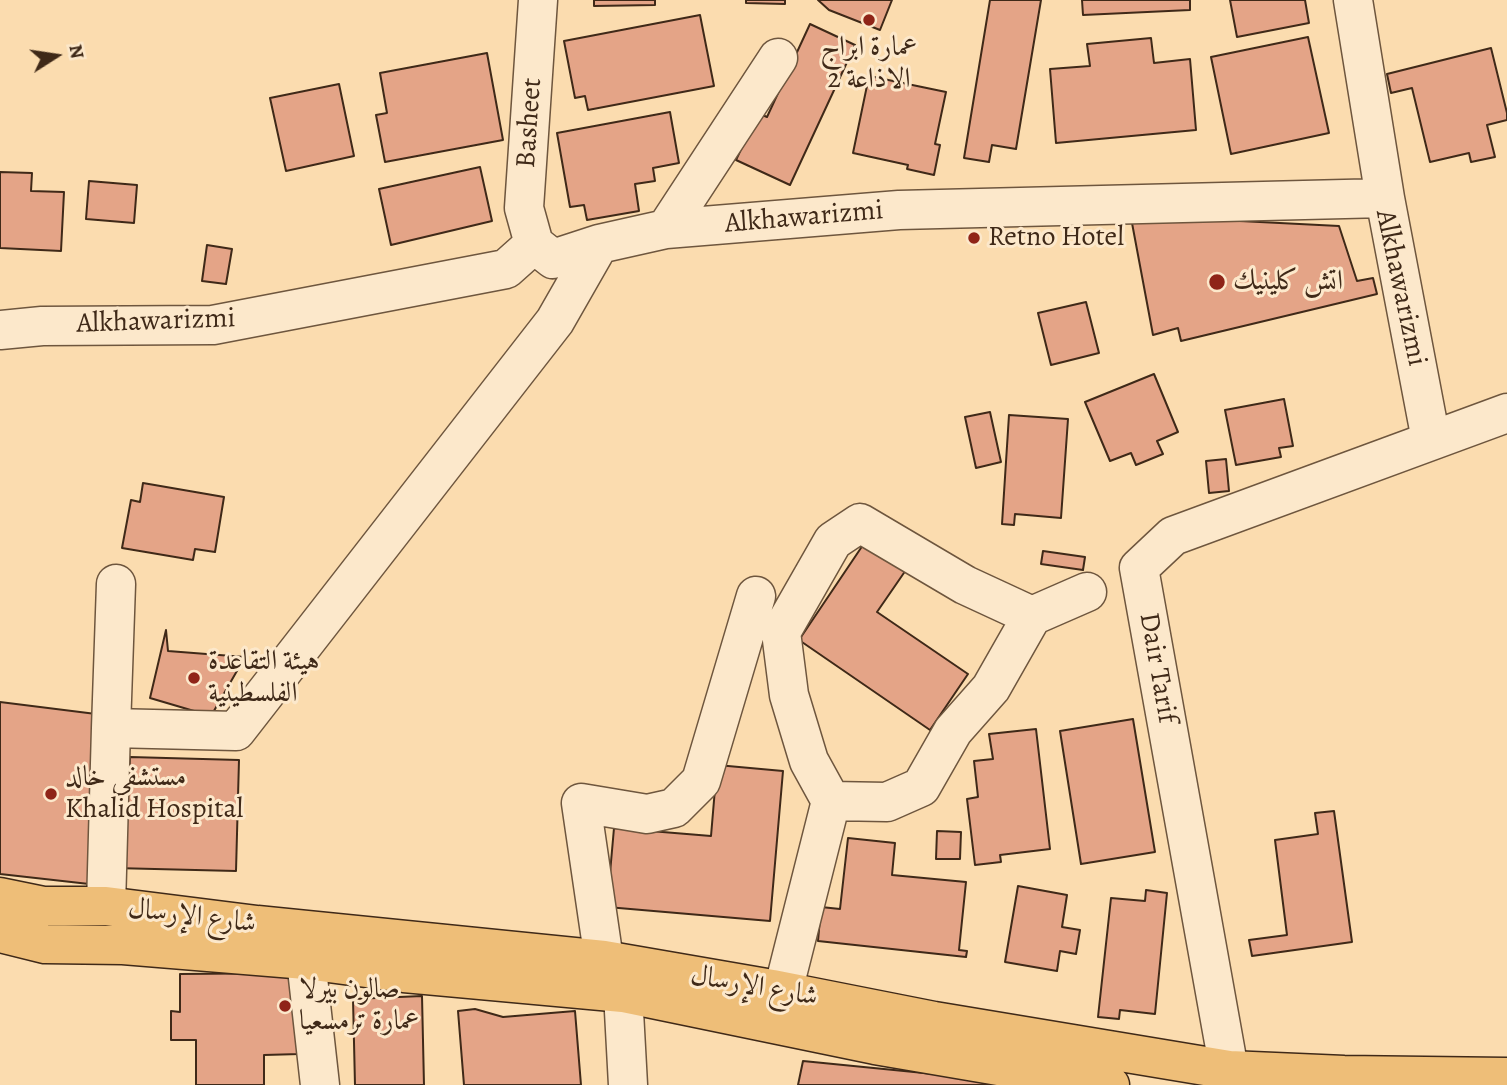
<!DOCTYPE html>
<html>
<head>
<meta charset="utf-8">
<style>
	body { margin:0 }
	#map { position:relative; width:1507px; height:1085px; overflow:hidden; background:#fbdcaf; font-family:Alegreya,serif }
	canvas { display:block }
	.north { position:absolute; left:21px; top:21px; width:70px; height:70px; -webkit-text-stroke:5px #fce8cb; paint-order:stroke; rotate:78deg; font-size:19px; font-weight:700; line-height:28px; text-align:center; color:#3f2918 }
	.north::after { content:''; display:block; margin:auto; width:24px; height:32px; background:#3f2918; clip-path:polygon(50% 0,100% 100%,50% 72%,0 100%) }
</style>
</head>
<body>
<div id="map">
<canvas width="1507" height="1085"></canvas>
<div class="north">N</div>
</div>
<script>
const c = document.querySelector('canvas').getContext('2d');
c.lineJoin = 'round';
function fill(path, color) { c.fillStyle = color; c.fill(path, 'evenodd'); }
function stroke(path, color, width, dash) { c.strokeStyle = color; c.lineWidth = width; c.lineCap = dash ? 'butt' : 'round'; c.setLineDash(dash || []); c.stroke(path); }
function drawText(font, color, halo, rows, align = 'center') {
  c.font = font + ' Alegreya,Amiri,serif'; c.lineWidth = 6; c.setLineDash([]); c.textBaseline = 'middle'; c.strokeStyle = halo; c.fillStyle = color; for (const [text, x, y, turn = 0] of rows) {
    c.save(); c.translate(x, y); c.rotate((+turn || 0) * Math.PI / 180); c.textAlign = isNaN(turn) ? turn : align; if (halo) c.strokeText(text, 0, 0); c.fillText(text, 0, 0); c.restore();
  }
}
const building = new Path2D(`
	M594 0H655V5L594 6Z
	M746 0H785V4L746 3Z
	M818 0H892L880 30 829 10Z
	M990 0H1041L1016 149 992 145 989 162 964 158Z
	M1082 0H1190V10L1083 15Z
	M1230 0H1305L1309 23 1237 37Z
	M700 15 714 86 588 110 585 96 575 98 564 41Z
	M810 24 855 45 790 185 736 160 758 113 767 117Z
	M1308 37 1329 133 1231 154 1211 57Z
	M1151 38 1154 63 1190 59 1196 130 1056 143 1050 69 1090 66 1087 44Z
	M1491 48 1507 113V120L1487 125 1495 157 1471 162 1469 153 1430 162 1412 88 1391 93 1387 74Z
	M487 53 503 140 385 162 376 115 387 113 380 73Z
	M869 76 946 92 935 144 940 145 934 175 907 169 908 165 853 153Z
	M339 84 354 156 286 171 270 98Z
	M670 112 679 163 653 168 655 181 635 184 639 211 587 220 584 205 570 207 557 133Z
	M480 167 492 221 391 245 379 189Z
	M0 172 32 173 31 191 64 192 61 251 0 248Z
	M89 181 137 185 134 223 86 219Z
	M1190 216 1240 221 1339 226 1357 281 1373 278 1377 294 1181 341 1178 328 1153 335 1132 223Z
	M207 245 232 249 226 284 202 281Z
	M1086 302 1099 353 1051 365 1038 313Z
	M1154 374 1178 432 1157 441 1163 454 1136 465 1131 453 1110 461 1085 402Z
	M1284 399 1293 446 1279 448 1281 457 1236 465 1225 410Z
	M990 412 1001 462 976 468 965 417Z
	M1009 415 1068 419 1061 518 1015 514 1014 525 1002 524Z
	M1226 459 1229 491 1209 493 1206 461Z
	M143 483 224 497 215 552 195 549 193 560 122 548 131 500 140 502Z
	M867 539 908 567 877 612 968 674 930 730 799 640Z
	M1043 551 1085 557 1083 570 1041 564Z
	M166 630 168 651 245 657 211 716 150 698Z
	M0 702 104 715 98 885 0 874Z
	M1133 719 1155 852 1081 864 1060 731Z
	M1036 729 1050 849 1000 855 1001 862 975 865 967 799 978 797 974 761 993 759 989 734Z
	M130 757 239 760 236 871 114 868 115 781H129Z
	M717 765 783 771 770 921 607 907 614 828 711 836Z
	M1334 811 1352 942 1252 956 1249 940 1287 935 1275 840 1318 834 1315 813Z
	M937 831 961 832 960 859H936Z
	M848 838 895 843 892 875 966 882 959 950 967 951 966 957 818 941 821 907 840 909Z
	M1018 886 1067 895 1062 927 1080 930 1076 954 1060 951 1057 971 1005 962Z
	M1146 890 1167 893 1155 1014 1120 1010 1119 1019 1098 1017 1111 898 1145 901Z
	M299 973 300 1054 264 1055V1085H196V1040H171V1011L180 1012V974Z
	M422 996 424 1085H355L353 999Z
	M475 1009 503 1017 575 1011 581 1085H464L458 1011Z
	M803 1061 1045 1085H798Z`);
fill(building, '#e4a487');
stroke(building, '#3f2918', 2);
const minor = new Path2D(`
	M1353 0 1385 198
	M666 229 778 58
	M534 244 553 259 599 244 666 229 899 210 1385 198 1431 440
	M534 244 524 208 538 0
	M0 330 42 326 213 325 506 269 534 244
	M111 728 116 584
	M831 801 809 761 789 695 781 632 833 541 860 523 965 585 1032 616
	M106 906 111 728 236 731 555 321 599 244
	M306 960 320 1085
	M604 960 581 803 647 814 674 808 701 781 756 596
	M783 991 831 801 887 802 921 787 953 731 991 688 1032 616 1087 592
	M623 993 628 1085
	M1229 1070 1139 568 1173 536 1507 413`);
const major = new Path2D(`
	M0 897 44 906H106L257 925 604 960 772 989 934 1021 1229 1070 1344 1075 1507 1077
	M0 933 45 944 123 945 306 960 404 973 623 993 875 1045 1110 1085`);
stroke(minor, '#6e563e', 41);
stroke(major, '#3f2918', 41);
stroke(minor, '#fce8cb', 38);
stroke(major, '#eebe78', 38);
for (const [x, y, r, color] of [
	[869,20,7,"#8f2418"],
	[974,238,7,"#8f2418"],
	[1217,282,9,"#8f2418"],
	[194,678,7,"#8f2418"],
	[51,794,7,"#8f2418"],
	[285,1006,7,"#8f2418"]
]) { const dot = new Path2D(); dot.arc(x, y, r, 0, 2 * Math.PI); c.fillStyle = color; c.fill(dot); stroke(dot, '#fce8cb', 2.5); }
drawText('28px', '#3f2918', '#fce8cb', [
	["عمارة ابراج",869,48,"center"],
	["الاذاعة 2",869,80,"center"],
	["Retno Hotel",988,238],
	["اتش كلينيك",1233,282],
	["هيئة التقاعدة",208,662],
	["الفلسطينية",208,694],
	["مستشفى خالد",65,778],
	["Khalid Hospital",65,810],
	["صالون بيرلا",299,990],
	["عمارة ترمسعيا",299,1022]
], 'left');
drawText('28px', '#3f2918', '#fce8cb', [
	["Basheet",530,123,-86],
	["Alkhawarizmi",804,218,-5],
	["Alkhawarizmi",1400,288,78],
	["Alkhawarizmi",156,322,-2],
	["Dair Tarif",1157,668,80],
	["شارع الإرسال",192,917,7],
	["شارع الإرسال",754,987,10]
]);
</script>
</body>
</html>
